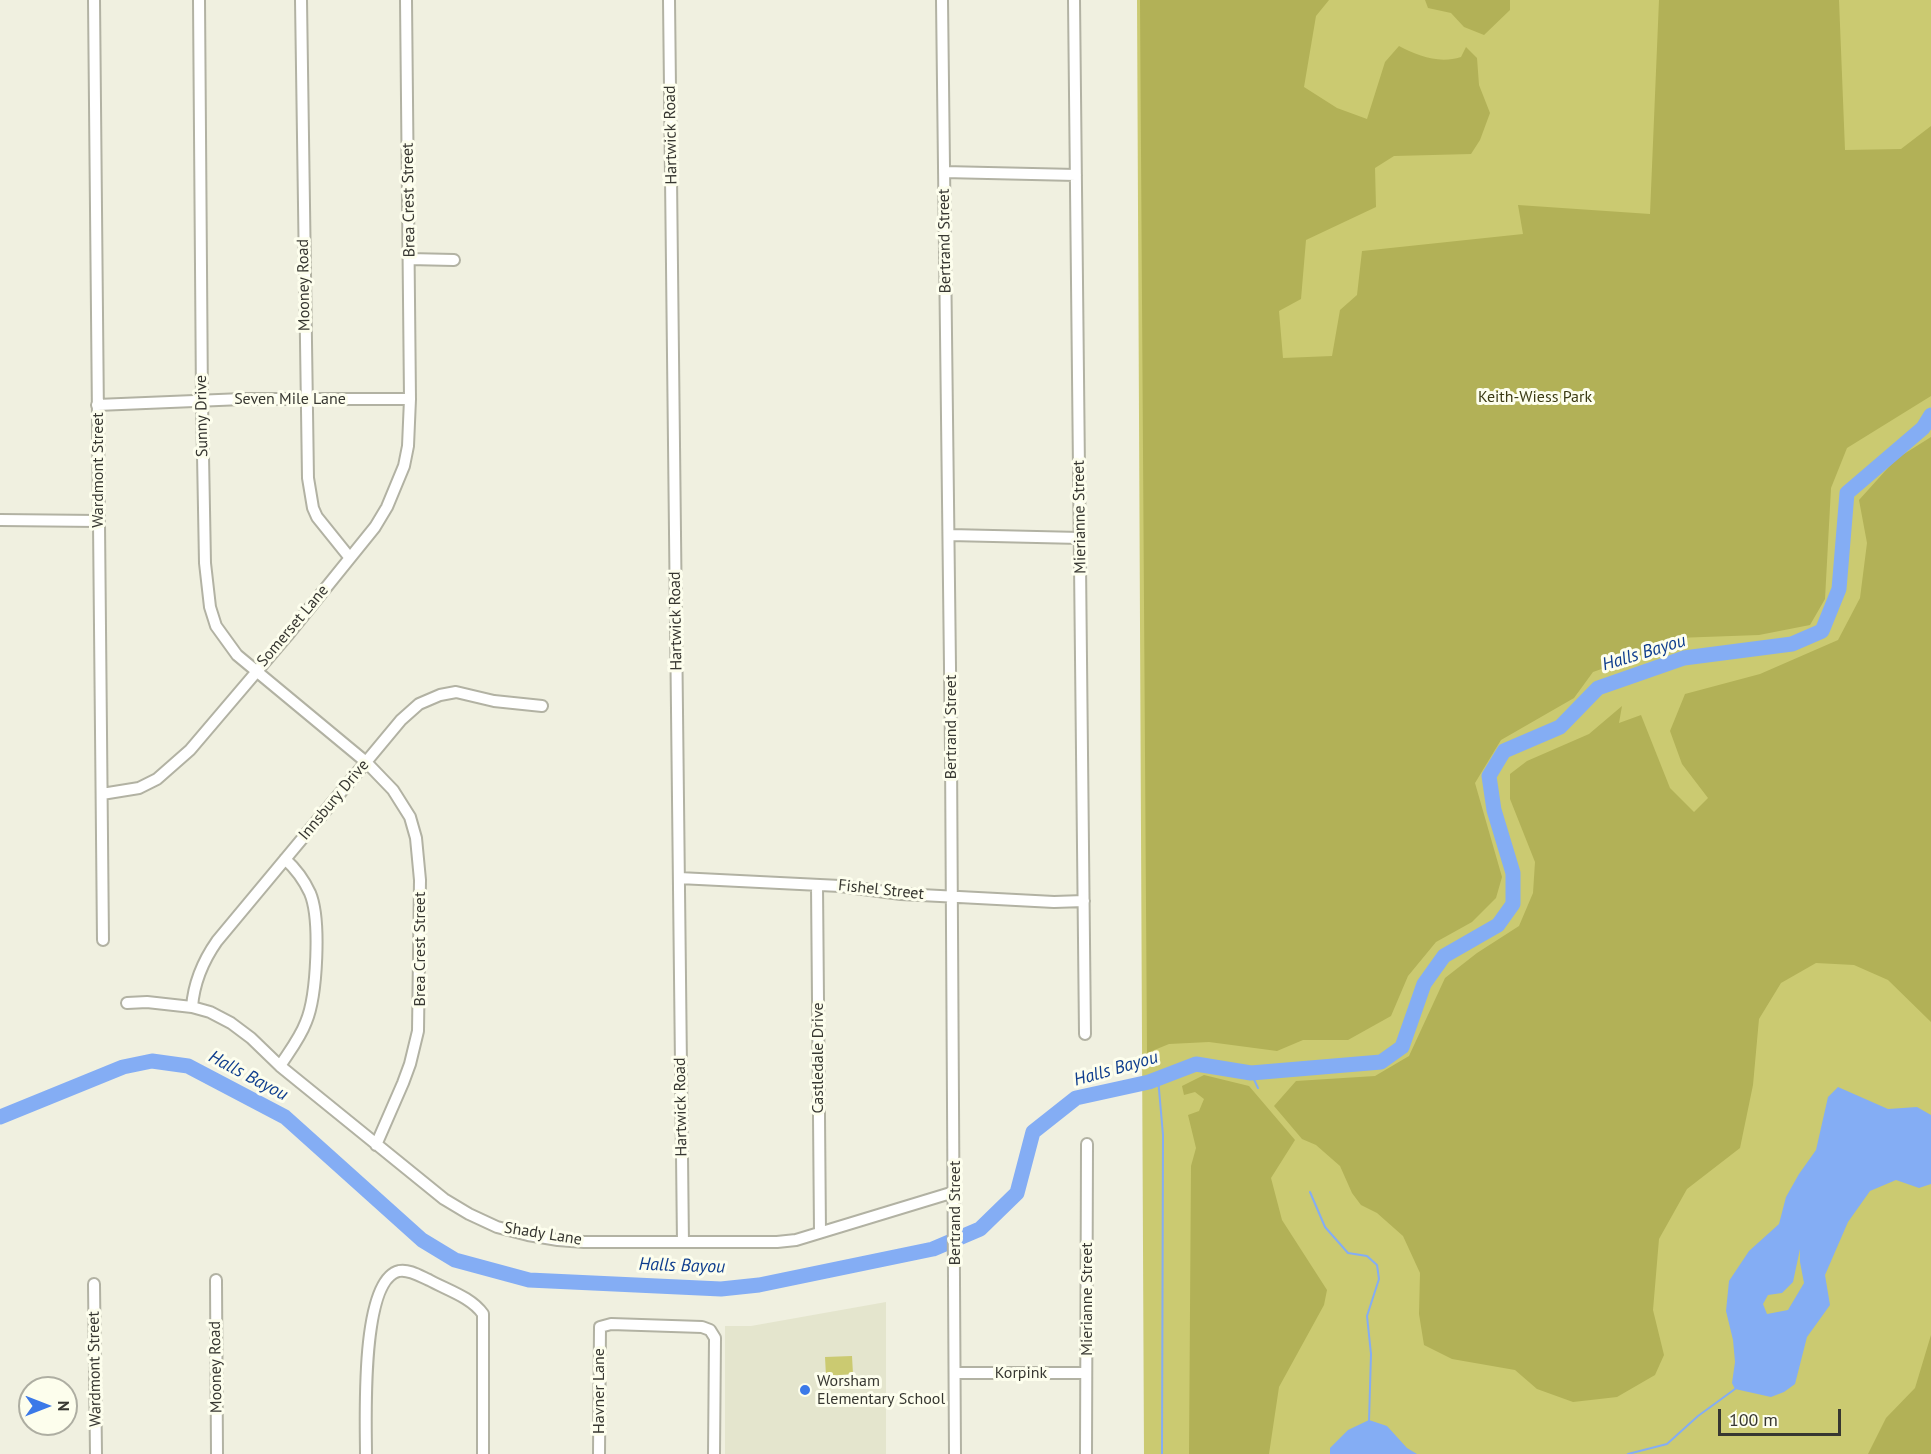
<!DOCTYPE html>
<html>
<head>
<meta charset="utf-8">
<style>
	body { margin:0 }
	#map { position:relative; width:1931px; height:1454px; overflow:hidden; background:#f0f0e0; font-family:"PT Sans",sans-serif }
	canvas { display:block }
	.north { position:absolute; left:18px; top:1376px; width:60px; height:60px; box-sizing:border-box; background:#fdfeed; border:2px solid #aeaea2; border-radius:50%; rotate:90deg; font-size:16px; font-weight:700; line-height:24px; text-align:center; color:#373731 }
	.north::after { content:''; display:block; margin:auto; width:21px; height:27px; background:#3b79e8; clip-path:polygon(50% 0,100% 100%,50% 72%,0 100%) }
	.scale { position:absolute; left:1718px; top:1409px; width:123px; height:27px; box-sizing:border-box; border:3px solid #373731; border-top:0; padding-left:8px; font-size:18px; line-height:21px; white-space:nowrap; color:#373731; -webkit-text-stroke:4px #fdfeed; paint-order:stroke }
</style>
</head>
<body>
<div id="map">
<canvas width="1931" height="1454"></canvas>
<div class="north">N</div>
<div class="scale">100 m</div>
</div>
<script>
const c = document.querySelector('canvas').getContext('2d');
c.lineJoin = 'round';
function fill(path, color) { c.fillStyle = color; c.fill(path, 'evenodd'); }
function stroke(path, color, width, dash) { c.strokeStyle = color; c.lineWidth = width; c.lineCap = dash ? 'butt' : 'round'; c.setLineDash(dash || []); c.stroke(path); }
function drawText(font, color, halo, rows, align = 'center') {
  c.font = font + ' "PT Sans",sans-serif'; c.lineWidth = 6; c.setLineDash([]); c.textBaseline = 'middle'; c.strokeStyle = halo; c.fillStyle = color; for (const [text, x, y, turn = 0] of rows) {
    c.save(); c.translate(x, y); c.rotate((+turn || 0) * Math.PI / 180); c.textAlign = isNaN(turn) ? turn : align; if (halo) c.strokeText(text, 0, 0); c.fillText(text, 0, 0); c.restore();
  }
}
fill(new Path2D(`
	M886 1302V1454H725V1326H751Z`), '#e4e5cd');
fill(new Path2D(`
	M1137 0H1931V1454H1144Z
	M852 1356 853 1374 826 1376 825 1357Z`), '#cbca71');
fill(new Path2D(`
	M1140 0H1329L1316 16 1304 87 1337 108 1367 119 1385 62 1399 46C1418 56 1439 64 1461 57L1466 47 1477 58 1479 85 1490 113 1480 140 1471 154 1394 156 1375 168 1376 207 1306 240 1301 299 1279 311 1283 358 1332 356 1340 310 1357 295 1362 251 1523 234 1518 205 1650 214 1659 0H1839L1845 150 1901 149 1931 126V396L1847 448 1831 488 1825 599 1810 625 1759 635 1676 638 1652 651 1593 672 1574 698 1501 740 1475 783 1502 877 1496 898 1472 922 1436 942 1408 976 1391 1016 1348 1040H1303L1277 1051 1209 1042 1169 1044 1147 1053Z
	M1425 0H1510V10L1484 35 1464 27 1451 13 1428 8Z
	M1931 437V1022L1888 980 1854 965 1816 963 1781 983 1759 1019 1753 1085 1740 1148 1687 1189 1659 1239 1653 1310 1664 1355 1655 1375 1617 1397 1573 1402 1537 1389 1515 1370 1452 1359 1424 1345 1419 1314 1420 1273 1403 1236 1377 1213 1361 1205 1352 1193 1340 1166 1316 1145 1302 1139 1274 1106 1296 1081 1375 1076 1409 1056 1445 978 1477 953 1519 926 1533 893 1535 862 1510 799V774L1527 761 1589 734 1622 706 1619 723 1641 715 1670 788 1694 812 1708 798 1682 764 1670 731 1685 694 1760 674 1838 640 1860 598 1867 543 1859 500 1896 459Z
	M1204 1075 1249 1086 1295 1140 1271 1178 1282 1220 1327 1290 1324 1305 1279 1387 1269 1454H1189L1191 1166 1196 1148 1188 1115 1199 1111 1204 1099 1195 1092 1184 1095 1182 1086Z
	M1931 1335V1454H1868L1886 1418 1915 1388Z`), '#b2b157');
fill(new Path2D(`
	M1838 1087 1888 1109 1917 1107 1931 1115V1184L1919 1188 1896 1180 1870 1191 1848 1222 1825 1275 1830 1305 1807 1337 1795 1384 1784 1392 1771 1397 1735 1389 1732 1383 1735 1362 1733 1340 1726 1311 1729 1281 1749 1251 1779 1224 1786 1197 1799 1174 1816 1150 1828 1097ZM1800 1249V1262L1804 1283 1788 1310 1767 1314 1763 1304 1768 1295 1782 1293 1793 1282Z
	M1369 1420 1387 1426 1407 1448 1417 1454H1330V1448L1348 1430Z`), '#84adf4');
stroke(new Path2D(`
	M1251 1073 1258 1088
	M1158 1078 1163 1135 1162 1454
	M1310 1192 1325 1227 1348 1253 1367 1256 1377 1265 1379 1279 1367 1316 1371 1354 1369 1421
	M1628 1454 1667 1444 1698 1416 1735 1389`), '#84adf4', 2);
stroke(new Path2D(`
	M0 1117 123 1067 152 1061 188 1066 285 1117 422 1240 455 1260 529 1280 721 1289 759 1285 933 1249 980 1229 1017 1193 1033 1132 1076 1098 1149 1082 1196 1064 1251 1073 1381 1062 1402 1047 1424 984 1444 956 1498 925 1513 904V873L1494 810 1489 776 1504 751 1560 727 1598 688 1684 658 1792 644 1822 631 1839 589 1847 493 1923 428 1931 415`), '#84adf4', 15);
const minor = new Path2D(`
	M94 0 103 940
	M199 0 202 401 205 563 210 607 216 626 237 655 366 762 393 790 410 817 416 838 420 880 418 1031 410 1064 403 1083 376 1145
	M301 0 308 478 313 508 317 517 350 558
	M669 0 683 1242
	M942 0C948 485 955 969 955 1454
	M1074 0 1085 1034
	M944 172 1076 175
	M409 259 454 260
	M97 405 243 399H410
	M0 520 98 521
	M950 535 1080 538
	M102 794 139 788 157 779 190 750 287 636 375 527 387 507 404 466 408 446 410 399 406 0
	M679 878 840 886 901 894 940 896 1054 902 1084 901
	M817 885 820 1232
	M127 1003 147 1002 192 1007 210 1012 231 1023 251 1038 280 1066 444 1199 469 1214 497 1227 528 1235 558 1240 584 1242H777L796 1240 954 1192
	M192 1007C194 981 203 961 217 941L401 720 419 704 440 695 456 692 494 701 542 706
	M280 1066C289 1052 300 1038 306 1022 317 996 321 919 310 893 304 880 296 869 285 859
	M216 1280 217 1454
	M94 1284 96 1454
	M955 1373H1086
	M366 1454C366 1421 360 1280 399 1271 409 1269 420 1276 429 1280 447 1290 471 1297 483 1314V1454
	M599 1454 600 1327 611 1324 702 1327 710 1330 715 1338 714 1454
	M1086 1454 1087 1144`);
stroke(minor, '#b2b2a3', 14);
stroke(minor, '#fff', 10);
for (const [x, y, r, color] of [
	[805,1390,6,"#3b79e8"]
]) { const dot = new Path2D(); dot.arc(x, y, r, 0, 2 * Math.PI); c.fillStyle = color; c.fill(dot); stroke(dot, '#fdfeed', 2); }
drawText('16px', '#373731', '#fdfeed', [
	["Hartwick Road",671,135,-91],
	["Brea Crest Street",409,200,-91],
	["Bertrand Street",945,241,-91],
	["Mooney Road",304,285,-91],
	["Seven Mile Lane",290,399],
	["Sunny Drive",202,416,-91],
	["Wardmont Street",98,470,-90],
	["Mierianne Street",1080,517,-91],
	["Hartwick Road",676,621,-91],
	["Somerset Lane",293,626,-50],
	["Bertrand Street",951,727,-90],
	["Innsbury Drive",334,800,-50],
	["Fishel Street",881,890,6],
	["Brea Crest Street",420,949,-90],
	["Castledale Drive",818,1058,-90],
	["Hartwick Road",681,1107,-91],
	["Bertrand Street",955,1213,-90],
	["Shady Lane",543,1234,9],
	["Mierianne Street",1087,1299,-90],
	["Mooney Road",216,1367,-91],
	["Wardmont Street",95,1369,-91],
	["Korpink",1021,1373],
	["Havner Lane",599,1391,-90]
]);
drawText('16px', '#3b3a13', '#fdfeed', [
	["Keith-Wiess Park",1535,397]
]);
drawText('16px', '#373731', '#fdfeed', [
	["Worsham",817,1381],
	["Elementary School",817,1399]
], 'left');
drawText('italic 18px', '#0f3e8e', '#fdfeed', [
	["Halls Bayou",1644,653,-17],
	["Halls Bayou",1116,1069,-16],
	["Halls Bayou",248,1076,28],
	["Halls Bayou",682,1266,2]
]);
</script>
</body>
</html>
